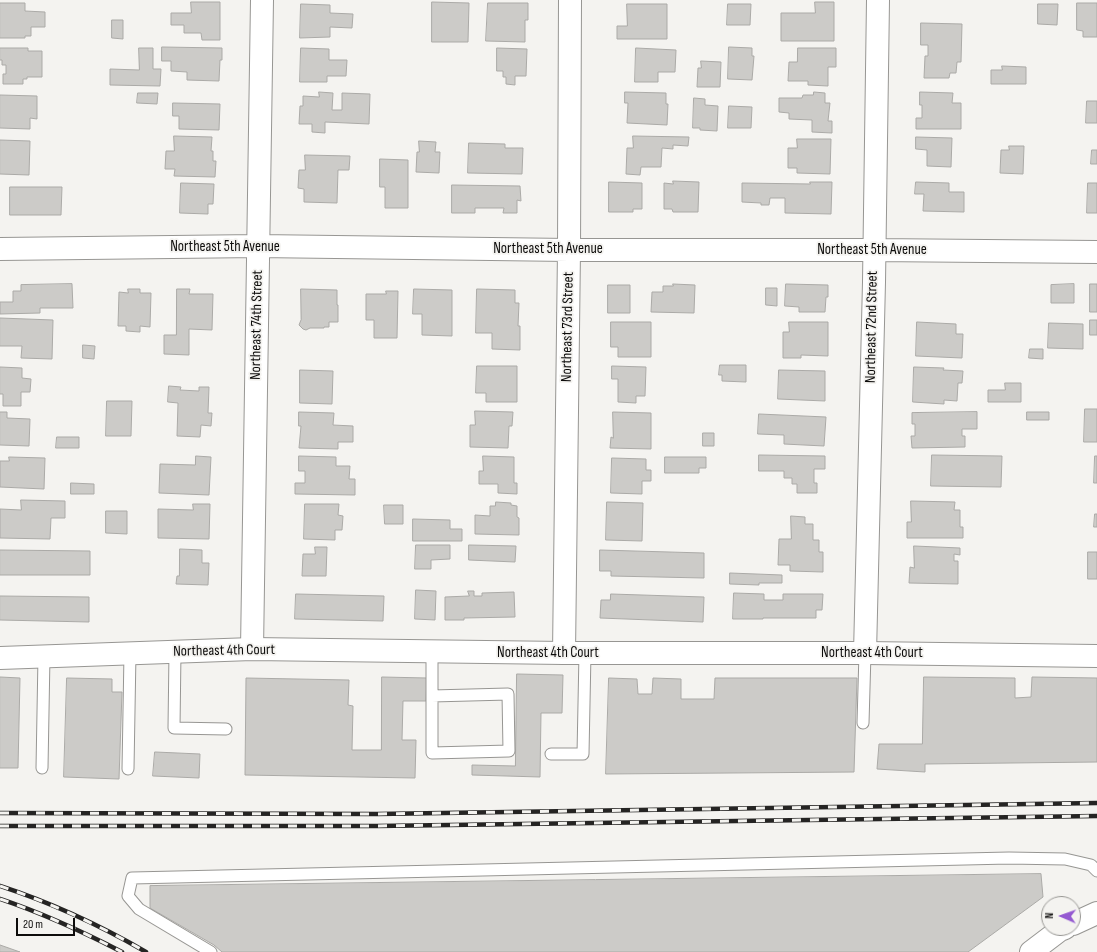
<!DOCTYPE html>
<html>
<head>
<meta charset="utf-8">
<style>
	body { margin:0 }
	#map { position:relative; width:1097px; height:952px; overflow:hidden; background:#f4f3f0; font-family:"Sofia Sans Condensed",sans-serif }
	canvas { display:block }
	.north { position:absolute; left:1041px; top:896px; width:40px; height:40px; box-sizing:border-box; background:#f4f3f0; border:1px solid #989794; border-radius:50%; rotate:272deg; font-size:11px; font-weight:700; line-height:16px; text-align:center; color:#0d0c0b }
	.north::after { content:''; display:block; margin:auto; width:14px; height:18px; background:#9459d1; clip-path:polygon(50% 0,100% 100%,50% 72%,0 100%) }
	.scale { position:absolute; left:16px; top:918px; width:59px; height:18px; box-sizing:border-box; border:2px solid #0d0c0b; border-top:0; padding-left:5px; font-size:12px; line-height:14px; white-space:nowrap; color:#0d0c0b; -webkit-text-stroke:3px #f4f3f0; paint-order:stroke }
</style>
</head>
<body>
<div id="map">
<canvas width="1097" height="952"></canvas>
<div class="north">N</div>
<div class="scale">20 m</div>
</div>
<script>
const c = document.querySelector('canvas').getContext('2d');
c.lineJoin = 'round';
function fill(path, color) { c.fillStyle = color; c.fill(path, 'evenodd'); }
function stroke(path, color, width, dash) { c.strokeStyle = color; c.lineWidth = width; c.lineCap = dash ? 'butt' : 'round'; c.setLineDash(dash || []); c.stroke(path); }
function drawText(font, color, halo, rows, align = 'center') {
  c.font = font + ' "Sofia Sans Condensed",sans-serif'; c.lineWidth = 3.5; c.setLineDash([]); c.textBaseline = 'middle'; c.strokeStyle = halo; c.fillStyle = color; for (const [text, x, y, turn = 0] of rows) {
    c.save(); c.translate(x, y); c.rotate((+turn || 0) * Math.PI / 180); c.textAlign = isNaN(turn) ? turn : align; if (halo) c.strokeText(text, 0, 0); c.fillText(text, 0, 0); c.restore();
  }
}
const building = new Path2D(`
	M191 2H220V40H202L201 33H184V25H171V13H191Z
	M432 2 469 3 468 42H432Z
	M815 2H834V41H781V13H815Z
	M0 3H25V11L45 12V27H31V36H25V38H0Z
	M488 3H528V20H525V42L486 41Z
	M1077 3H1097V37H1083V31L1077 30Z
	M301 4 330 5V13L353 14 352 28 330 27V37L300 38Z
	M627 4H667V39H617V26H627Z
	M728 4H751L750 25H727Z
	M1038 4H1058L1057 25 1038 24Z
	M112 20H123V39L112 38Z
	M921 23 962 24 961 62H957L956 73H950L949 78H924L925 56H928V45H921Z
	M162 47 222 48V60H220L219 81 187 80V72L171 71V61H162Z
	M729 47 752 48V56H754L752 80 728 79Z
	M0 48H28V51H42V77H27V79H23V84H3V74H6V65H2V60H0Z
	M139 48H153V69H161L160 86 110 85V69L139 70Z
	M301 48 329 49V60H347L346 76H327V82H300Z
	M497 48 527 49 526 76H515V85L506 84V77H503V71H497Z
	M636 48 676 50 675 72H658V82H635Z
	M798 48H836V67H828V86L808 85V81H788L789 62H797Z
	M701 61 721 62 720 87H697L698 68H701Z
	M1002 66 1026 67V84H991V70H1002Z
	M319 92 333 93 332 110H342V93L370 94 369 124 325 122V133L312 132V124H299L300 106H303V96L319 97Z
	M625 92 666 93V104H668L667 125 627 123 628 103H625Z
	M814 92 825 93V103H830L828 121H832V133L812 132V120L789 119V113L779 112V98H802L803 95H813Z
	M920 92 953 93 952 103H961V129H916V118H922V105H920Z
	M138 93H158L157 104 137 103Z
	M0 95 37 96V119L30 118V129L0 128Z
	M694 98 705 99V105L718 106 717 131 700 130V128H693Z
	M1087 101H1097V123H1086Z
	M173 103 220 104 219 130 179 129V116H173Z
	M729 106 752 107 751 128H728Z
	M174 136 212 137 211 151H213V161H216L215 177 174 176 175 169H165L166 151H174Z
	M633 136 689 137 688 146 673 145V149L662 148 661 167H641L640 175 626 174 627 148H633Z
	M916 137 952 138 951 167 927 166V150L916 149Z
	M797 139H831L830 174 797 173V168H788V148H797Z
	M0 140 30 141 29 175 0 174Z
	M419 141 436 142 435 152H440L439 173 416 172 417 152H419Z
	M469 143 505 144V148H523L522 174 468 173Z
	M1009 146H1024L1023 174 1000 173 1001 150H1009Z
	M1092 150H1097V164H1091Z
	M305 155 350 156 349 170H338L337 203 304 202V189L298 188 299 170H305Z
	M380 159 408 160V208H385V187H380Z
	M673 181 699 182 698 212H673L672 209H664V183L673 184Z
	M609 182 642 183V209H633V212H609Z
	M810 182H832L831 214 785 213V198H770L769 205H761V203L742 202V183L810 184Z
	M916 182 949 183V192H964V212L923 211 924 194H915Z
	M181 183 214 184 213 204H208V214L180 213Z
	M1088 183H1097V213H1087Z
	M452 185 520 186 521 201 517 200V213H503L504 208H475V213H452Z
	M10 187H62L61 215H10Z
	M72 284 73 308H40V313L0 314V302H13V291H21V285Z
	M673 284 695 285 694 313 651 312 652 292H663V286H673Z
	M786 284 828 285V297H826L825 312H799V307L785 306Z
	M1074 284V303H1051V285Z
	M1090 284H1097V312H1090Z
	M608 285H630V313H608Z
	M766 288H777V306L766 305Z
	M128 289H140V293H151L150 327 140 326V332L126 331V326H118L119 292 128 293Z
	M177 289H190L189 294H213L212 330 189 329V355L164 354V335H176Z
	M301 289 337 290V305H338V322H329V327H324V328H310L306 330 303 329 299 325 301 320Z
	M414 289 452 290V336L422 335V314H413Z
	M477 289 515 290V303H519L518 326H520V350L492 349V333H476Z
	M386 291H398L397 338H374V320H366V294H386Z
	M0 318 53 320 52 359 21 358 22 346H0Z
	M1090 320H1097V335H1090Z
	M611 322H651V357H618V347H611Z
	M789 322H828V356L801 355V358H783V332H789Z
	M917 322 956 324V334H963L962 358 916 356Z
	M1049 323 1083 324V349L1048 348Z
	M83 345 95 346 94 359 83 358Z
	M1030 349H1043V359L1029 358Z
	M720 365H746V382L722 381V375H719Z
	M477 366H517V402H486V393H476Z
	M612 366 646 367 645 396H636V403L618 402V379H612Z
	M0 367 22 368V378L31 379 30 392H21V406H3V394H0Z
	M914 367 944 368 943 370 963 371 962 383H958L957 401 944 400V404L913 402Z
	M300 370 333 371 332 404 300 403Z
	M779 370 825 371V401L778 399Z
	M1005 383H1021V402H988V390H1005Z
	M169 386 181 387 180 390 199 391V387H209L208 413H212L211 426 201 425 200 437 177 436 178 403 168 402Z
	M107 401H132L131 436H106Z
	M1085 409H1097V442H1084Z
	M475 411 513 412 512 426H509L508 448 470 447V425H475Z
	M0 412H7V418L30 419 29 446 0 445Z
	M299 412 334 413 333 425 353 426V442H338V449L299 448 301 426H299Z
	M613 412 651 413V449L610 448 611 437 613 438Z
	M977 412V429H962V436H965V447L912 448 911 436H915V424H912V413Z
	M1027 412H1049V420H1027Z
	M759 414 826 417 824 446 784 444V435L758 434Z
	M703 433H714V446H703Z
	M57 437H79V448H56Z
	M759 455 825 456V469H814V483H817V493H797V484H792V478H784V471H759Z
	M932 455 1002 456 1001 487 931 486Z
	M196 456 211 457 209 495 159 493 160 464 195 465Z
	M299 456 336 457V466H350L349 479H355V495L295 494V483H305V471H299Z
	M483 456 514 457V483H517V494L498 493V484H479V471H483Z
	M1095 456H1097V483H1094Z
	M9 457 45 458 44 489 0 487V461H9Z
	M665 457H706V468H699V473H665Z
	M612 458 646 459V470H651V481H642V494L611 493Z
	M71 483 94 484V494H71Z
	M21 500 65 501V518H51L50 539 0 538V509L21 510Z
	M911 501 955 502 954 510H960V527H963V538H907V522H911Z
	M496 502 511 503V505L517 506V517L519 518V535L475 534V515L490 516V506H495Z
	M607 502 643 503 642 541 606 540Z
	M193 504H210L209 539 158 538V509L193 510Z
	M305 504H339L338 515 343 516 342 530H335V540L304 539Z
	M384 505H403V524H385Z
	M106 511H127V534L106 533Z
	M1095 514H1097V527H1094Z
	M791 516 805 517V524H813V540H819V552H823V572L790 571V565H778L779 539H791Z
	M413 519 450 520V529H462V541H413Z
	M416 545H450V559L431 560V569H415Z
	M469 545 516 546 515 562 469 560Z
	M914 546 960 548V555L954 554V561H958V584L909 583 910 567 914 568Z
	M315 547H327L326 576H302L303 554H315Z
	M180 549 202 550V563H209L208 585 176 584 177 576H179Z
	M0 550 90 551V575H0Z
	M600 550 704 553V578L611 576V571H600Z
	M1088 552H1097V579H1088Z
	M730 573 782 575V583H759V585L730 584Z
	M416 590 436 591 435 620 415 619Z
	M468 591H474V596H482V593L514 592 515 617 464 618V620H445V597L469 596Z
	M734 593 764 594V600H783V594H823L822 610H816V618H763V619H733Z
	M296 594 384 596 383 621 295 619Z
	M611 594 704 597 703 622 600 618 601 600H610Z
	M0 596 89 597V622L0 620Z
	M517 674 563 675 562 713H541L540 777 472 775V765L515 766Z
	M0 677 20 678 18 768H0Z
	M382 677 427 678 426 701H403L402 740H416L415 778 245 775 246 678 349 680 348 705 353 706 352 750H381Z
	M924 677 1015 678V698L1031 697 1032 677 1097 678V762L925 764V772L877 769 879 744H922Z
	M67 678 112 679V692H122L119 779 64 777Z
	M609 678 637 679 638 694H652L653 678 681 679V699H714L715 678H857L854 772 606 774Z
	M155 752 200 754 199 778 153 776Z
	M1041 874 1043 897 968 952H222L214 945 150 908V886Z
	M0 945 20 952H0Z`);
fill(building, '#cccbc8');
stroke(building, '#abaaa7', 1);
const service = new Path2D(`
	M175 652 174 728 226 729
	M432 652V753L509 751 508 694 432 696
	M863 723 865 653
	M551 754H583L585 653
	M42 768 44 656
	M128 769 130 653
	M211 952 139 909 128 896 132 878 1009 858 1065 859 1091 865 1097 871`);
const minor = new Path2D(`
	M0 249 258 246 569 250H874L1097 252
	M252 649 262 0
	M564 653 569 250 570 0
	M865 653 874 282 878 0
	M1073 924 1097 913
	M1031 952 1060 930 1065 928`);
const tertiary = new Path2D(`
	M0 658 252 649 564 653H865L1097 656`);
stroke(service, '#979693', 13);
stroke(minor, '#979693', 24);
stroke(tertiary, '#979693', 24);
stroke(service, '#fff', 11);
stroke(minor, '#fff', 22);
stroke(tertiary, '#fff', 22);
const rail = new Path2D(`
	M0 813 377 814 1097 803
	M0 826H377L1097 816
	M0 886C49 902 101 926 146 952
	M0 899C42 913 83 932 122 952`);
stroke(rail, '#252423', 4.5);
stroke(rail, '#f4f3f0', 3, [9]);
drawText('15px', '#0d0c0b', '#f4f3f0', [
	["Northeast 5th Avenue",225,247],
	["Northeast 5th Avenue",548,249],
	["Northeast 5th Avenue",872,250],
	["Northeast 74th Street",257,325,-89],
	["Northeast 73rd Street",568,327,-89],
	["Northeast 72nd Street",872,327,-89],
	["Northeast 4th Court",224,651,-1],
	["Northeast 4th Court",548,653],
	["Northeast 4th Court",872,653]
]);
</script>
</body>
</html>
